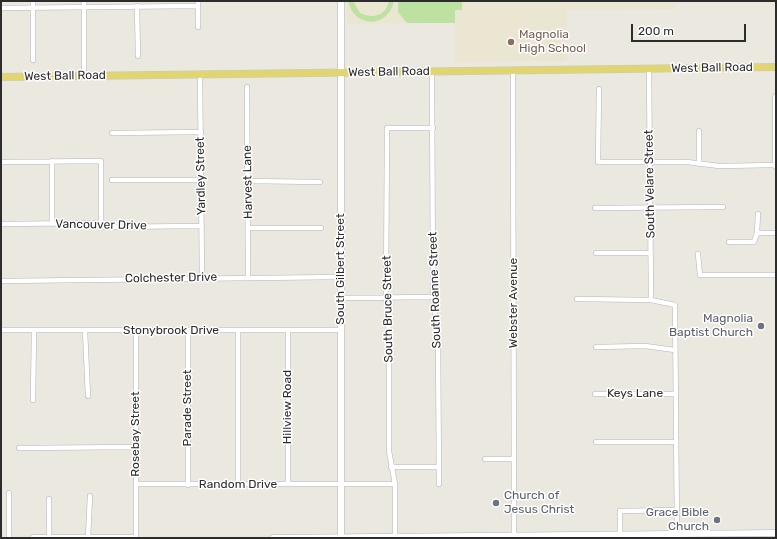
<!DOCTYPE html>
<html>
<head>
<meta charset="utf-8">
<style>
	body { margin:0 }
	#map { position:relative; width:777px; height:539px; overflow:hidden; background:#ebe8e0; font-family:Rubik,sans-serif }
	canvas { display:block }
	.frame { position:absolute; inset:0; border:2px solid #2c2c2c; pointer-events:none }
	.scale { position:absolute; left:631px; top:24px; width:115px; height:18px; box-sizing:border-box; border:2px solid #2c2c2c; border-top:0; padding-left:5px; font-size:12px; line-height:14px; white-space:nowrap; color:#2c2c2c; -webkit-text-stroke:3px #fff; paint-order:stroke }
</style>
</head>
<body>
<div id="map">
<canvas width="777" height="539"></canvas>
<div class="frame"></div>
<div class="scale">200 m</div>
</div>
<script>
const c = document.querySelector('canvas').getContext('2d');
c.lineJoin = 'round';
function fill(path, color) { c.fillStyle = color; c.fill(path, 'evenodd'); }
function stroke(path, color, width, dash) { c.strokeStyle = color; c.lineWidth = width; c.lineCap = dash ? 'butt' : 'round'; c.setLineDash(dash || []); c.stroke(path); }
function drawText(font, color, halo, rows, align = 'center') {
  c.font = font + ' Rubik,sans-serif'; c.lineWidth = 3; c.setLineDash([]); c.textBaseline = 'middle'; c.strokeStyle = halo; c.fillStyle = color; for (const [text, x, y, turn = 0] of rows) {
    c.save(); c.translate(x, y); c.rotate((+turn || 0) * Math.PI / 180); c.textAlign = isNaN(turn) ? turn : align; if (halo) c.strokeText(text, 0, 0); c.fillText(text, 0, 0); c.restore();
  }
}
fill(new Path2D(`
	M347 1H675L676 9 567 10V61L455 62V23L347 24Z`), '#ebe6d1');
fill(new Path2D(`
	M348 1H353L360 13C373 19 386 16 389 1H394C388 29 354 28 348 1Z
	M398 1H462V10H455V23H407L398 12Z`), '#bde1a0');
const street = new Path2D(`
	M33 1V60
	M84 1V76
	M198 1V27
	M137 6 138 56
	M1 8 198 6
	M649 68 651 300
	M513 70 514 536
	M432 71 433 297 438 339 439 484
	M200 74 202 278
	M247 87 248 278
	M599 89 598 162H687L719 166 776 165
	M699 131V164
	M112 133 201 132
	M52 161V224
	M1 162 101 161V227
	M112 180H201
	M248 181 320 182
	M595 208 723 207
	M1 224 94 223 101 227 202 226
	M248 228H321
	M757 233 758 214
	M729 242H754L757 233H776
	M596 253H650
	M698 254 700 275H776
	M1 281 341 277
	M341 298 433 297
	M577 299 651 300 675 305 677 534
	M1 330H341
	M188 330V485
	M238 330V485
	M85 331 88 396
	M136 331V538
	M596 347 645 346 675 350
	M595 394H675
	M33 400 34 330
	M596 442H676
	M19 448 136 447
	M485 459H514
	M391 467H438
	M136 484H395
	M288 484V330
	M9 493V538
	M620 534V511L676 510
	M395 536V484L389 451V334L386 297 387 128H433
	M49 538V499
	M88 538 90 496`);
const secondary = new Path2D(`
	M341 1V538
	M776 97V166
	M33 538H133
	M273 538 776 533`);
const primary = new Path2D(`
	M1 77 776 67`);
stroke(street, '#b3b4be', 5.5);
stroke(secondary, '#b3b4be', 7);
stroke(primary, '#c8c8c8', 8);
stroke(street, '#fff', 4.5);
stroke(secondary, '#fff', 6);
stroke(primary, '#e0d570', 7);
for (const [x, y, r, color] of [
	[511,42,4,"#8d6e63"],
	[761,326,4,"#6b7280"],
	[496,503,4,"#6b7280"],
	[717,520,4,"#6b7280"]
]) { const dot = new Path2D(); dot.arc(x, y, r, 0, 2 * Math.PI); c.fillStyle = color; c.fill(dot); stroke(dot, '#fff', 1.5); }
drawText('12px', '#785e54', '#fff', [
	["Magnolia",519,35],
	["High School",519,49]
], 'left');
drawText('12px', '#2c2c2c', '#fff', [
	["West Ball Road",712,68,-1],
	["West Ball Road",389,72,-1],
	["West Ball Road",65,76,-1],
	["Yardley Street",201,176,-91],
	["Harvest Lane",248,182,-91],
	["South Velare Street",650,184,-91],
	["Vancouver Drive",101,225,1],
	["South Gilbert Street",341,269,-90],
	["Colchester Drive",171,278,-1],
	["South Roanne Street",435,290,-92],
	["Webster Avenue",514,303,-90],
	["South Bruce Street",388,309,-91],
	["Stonybrook Drive",171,331],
	["Keys Lane",635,394],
	["Hillview Road",288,407,-90],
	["Parade Street",188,408,-90],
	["Rosebay Street",136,434,-90],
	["Random Drive",238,485]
]);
drawText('12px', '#5b616d', '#fff', [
	["Magnolia",753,319],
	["Baptist Church",753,333],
	["Church of",504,496,"left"],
	["Jesus Christ",504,510,"left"],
	["Grace Bible",709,513],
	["Church",709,527]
], 'right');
</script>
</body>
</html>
